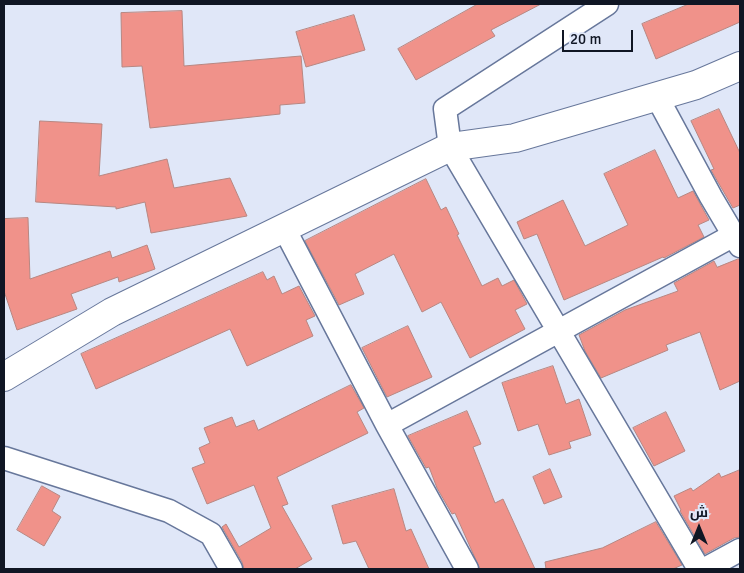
<!DOCTYPE html>
<html>
<head>
<meta charset="utf-8">
<style>
	body { margin:0 }
	#map { position:relative; width:744px; height:573px; overflow:hidden; background:#e0e7f8; font-family:Signika,Cairo,sans-serif }
	canvas { display:block }
	.frame { position:absolute; inset:0; border:5px solid #101624; pointer-events:none }
	.north { position:absolute; left:674px; top:503px; width:50px; height:50px; -webkit-text-stroke:4px #e0e7f8; paint-order:stroke; rotate:0deg; font-size:14px; font-weight:700; line-height:20px; text-align:center; color:#101624 }
	.north::after { content:''; display:block; margin:auto; width:18px; height:22px; background:#101624; clip-path:polygon(50% 0,100% 100%,50% 72%,0 100%) }
	.scale { position:absolute; left:562px; top:30px; width:71px; height:22px; box-sizing:border-box; border:2px solid #101624; border-top:0; padding-left:6px; font-size:15px; line-height:18px; white-space:nowrap; color:#101624; -webkit-text-stroke:4px #e0e7f8; paint-order:stroke }
</style>
</head>
<body>
<div id="map">
<canvas width="744" height="573"></canvas>
<div class="frame"></div>
<div class="north">ش</div>
<div class="scale">20 m</div>
</div>
<script>
const c = document.querySelector('canvas').getContext('2d');
c.lineJoin = 'round';
function fill(path, color) { c.fillStyle = color; c.fill(path, 'evenodd'); }
function stroke(path, color, width, dash) { c.strokeStyle = color; c.lineWidth = width; c.lineCap = dash ? 'butt' : 'round'; c.setLineDash(dash || []); c.stroke(path); }
const building = new Path2D(`
	M478 4H541L491 30 495 36 416 80 398 49Z
	M689 4H740V22L656 59 642 24Z
	M182 11 184 66 301 56 305 103 280 105V114L150 128 142 66 122 67 121 13Z
	M354 15 365 50 306 67 296 32Z
	M719 109 740 153V205L733 208 711 170 714 169 691 121Z
	M40 121 102 124 99 176 167 159 174 188 230 178 247 216 151 233 145 202 116 209V207L36 202Z
	M655 150 678 198 693 191 709 220 698 225 704 237 664 258 663 257 564 300 537 234 524 239 517 222 563 200 585 246 628 225 604 174Z
	M426 179 441 210 446 207 459 234 457 235 482 286 498 278 502 286 514 280 527 304 515 310 525 329 470 358 441 302 422 312 394 254 355 274 364 294 339 305 305 241Z
	M28 218 30 279 110 251 112 258 147 245 155 269 119 282 118 277 71 294 77 309 17 330 4 291V219Z
	M738 259H740V381L720 390 700 332 666 345 668 350 601 378 585 351 579 335 625 310 678 291 674 283 714 261 717 267Z
	M263 272 267 280 274 276 282 294 299 286 315 316 306 320 313 336 247 366 230 329 96 389 81 354Z
	M408 326 432 377 387 397 362 348Z
	M553 366 566 404 579 399 591 435 569 442 571 448 549 455 538 424 518 431 502 383Z
	M351 385 364 408 357 412 368 433 277 477 288 504 282 506 312 559 295 569H244L242 562 222 527 226 524 239 547 271 528 254 485 207 504 192 468 205 463 199 448 210 443 204 428 232 417 236 427 254 420 258 430Z
	M467 411 481 444 473 447 495 503 503 499 535 569H480L455 513 452 514 437 488 429 467 426 468 408 436Z
	M666 412 685 451 654 466 633 428Z
	M550 469 562 497 544 504 533 477Z
	M740 470V537L734 538 705 554 680 511 681 510 674 496 691 488 693 491 719 473 721 477Z
	M42 486 60 496 52 511 61 517 44 546 17 530Z
	M394 489 406 531 411 529 429 569H369L356 541 343 544 332 506Z
	M656 522 682 565 673 569H546L545 562 602 548Z`);
fill(building, '#f0928a');
stroke(building, '#b78782', 1);
const minor = new Path2D(`
	M607 4 445 109 450 147 699 569
	M657 97 711 197 740 246
	M284 228 387 425 467 569
	M387 425 734 235
	M4 458 169 511 211 534 231 569
	M705 569 740 550`);
const tertiary = new Path2D(`
	M4 377 112 312 450 147 515 138 696 85 740 66`);
stroke(minor, '#67779b', 25);
stroke(tertiary, '#67779b', 30);
stroke(minor, '#fff', 22);
stroke(tertiary, '#fff', 28);
</script>
</body>
</html>
